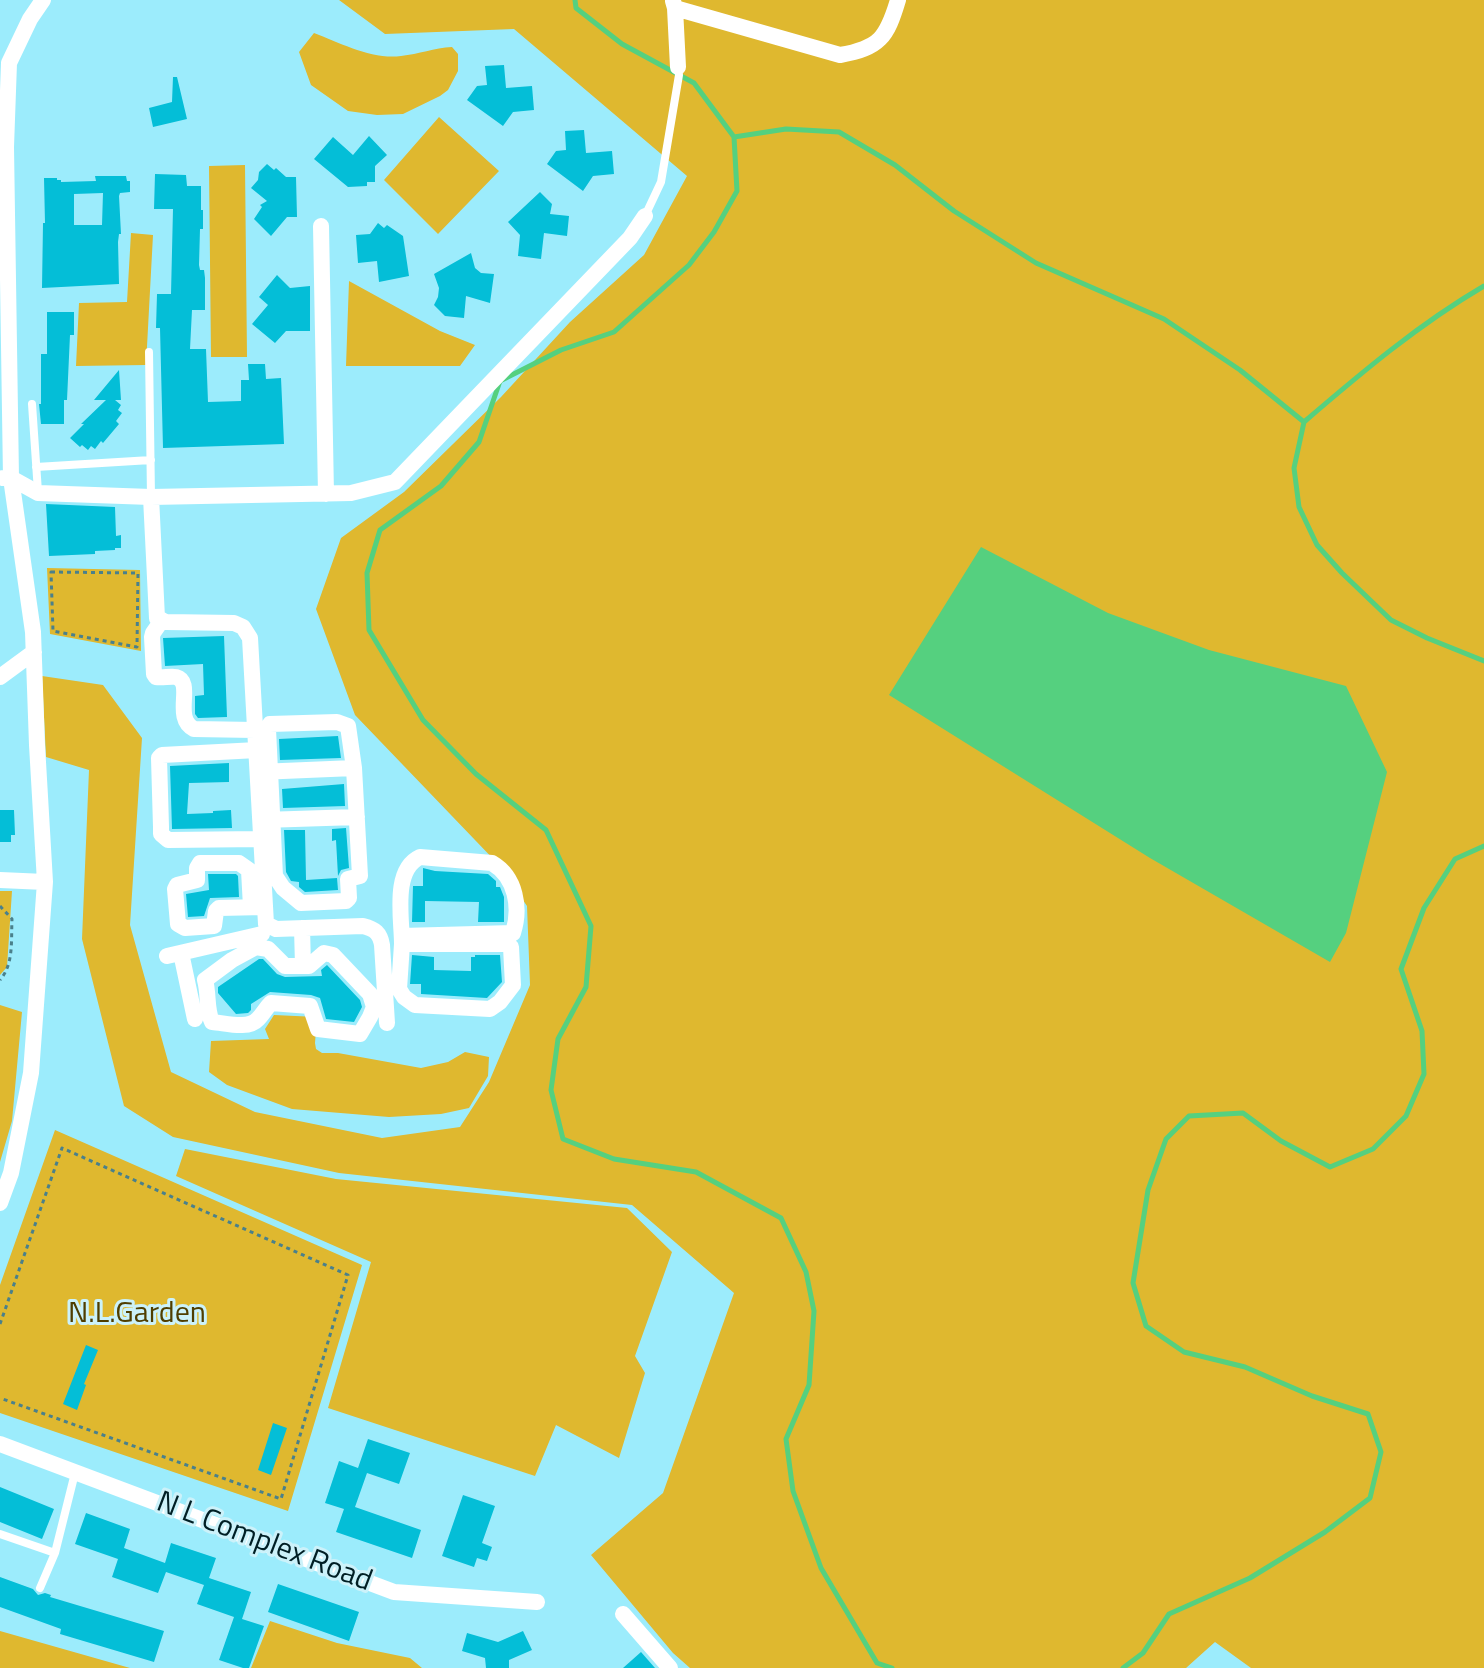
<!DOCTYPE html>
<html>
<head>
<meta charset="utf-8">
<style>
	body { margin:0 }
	canvas { display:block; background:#9cecfc }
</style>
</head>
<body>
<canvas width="1484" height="1668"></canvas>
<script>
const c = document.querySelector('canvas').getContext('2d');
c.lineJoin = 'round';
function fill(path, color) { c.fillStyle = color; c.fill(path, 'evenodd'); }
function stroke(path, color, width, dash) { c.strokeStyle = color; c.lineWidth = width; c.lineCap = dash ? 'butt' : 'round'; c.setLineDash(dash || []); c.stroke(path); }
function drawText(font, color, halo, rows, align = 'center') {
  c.font = font + ' "Titillium Web",sans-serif'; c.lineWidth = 6; c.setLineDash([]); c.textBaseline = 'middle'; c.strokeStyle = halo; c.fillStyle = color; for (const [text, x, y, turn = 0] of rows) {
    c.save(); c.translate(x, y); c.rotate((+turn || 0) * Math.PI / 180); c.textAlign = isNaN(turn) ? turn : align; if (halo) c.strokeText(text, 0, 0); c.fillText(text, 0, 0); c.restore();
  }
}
fill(new Path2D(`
	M339 0H1484V1668H1251L1215 1642 1186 1668H690L673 1653 591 1555 663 1493 734 1293 632 1205 339 1173 173 1137 124 1106 82 939 89 770 46 757 42 676 103 685 142 738 130 925 171 1072 255 1112 382 1138 460 1127 489 1082 530 985 527 906 499 865 355 715 316 609 341 538 404 492 501 397 570 322 644 255 687 176 514 29 385 34Z
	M314 33C340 43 373 60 401 56 419 54 434 48 452 47L458 54V71L448 90 440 96 403 114 377 115 348 111 311 85 299 52Z
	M439 117 499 171 438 234 384 180Z
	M245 165 247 357H211L209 166Z
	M131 233 153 235 146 365 76 366 79 303 127 302Z
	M349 281 440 331 475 345 460 366H346Z
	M47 568 140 570 141 651 50 634Z
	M0 891H12L7 967 0 975Z
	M0 1005 22 1012 12 1121 0 1162Z
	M274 1015 317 1017 315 1043 316 1049 322 1053H338L421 1068 448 1062 465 1052 489 1057 488 1076 469 1108 441 1114 389 1117 292 1109 227 1085 209 1072 211 1041 269 1039 265 1029Z
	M55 1130 362 1265 288 1511 0 1413V1285Z
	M185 1149 336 1179 627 1208 672 1252 635 1356 645 1373 619 1458 556 1425 535 1476 328 1408 371 1262 176 1176Z
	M270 1621 337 1643 410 1658 422 1668H251Z
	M0 1631 130 1668H0Z`), '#dfb82f');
fill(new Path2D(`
	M981 547 1108 613 1209 650 1346 686 1387 772 1346 933 1330 962 1150 858 889 695Z`), '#55d07f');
stroke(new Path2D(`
	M575 0 576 8 622 44 694 83 734 137 786 129 839 132 895 165 954 211 1036 263 1164 319 1240 370 1304 422C1361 373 1419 324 1484 286
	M734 137 737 191 714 232 689 265 614 332 561 350 500 381 479 442 441 486 380 530 367 573 369 630 423 720 476 774 546 830 591 926 586 987 558 1039 551 1090 563 1139 614 1159 696 1172 781 1218 806 1272 814 1311 809 1385 786 1439 793 1491 821 1568 877 1663 892 1668
	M1304 422 1294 468 1299 507 1317 545 1342 573 1391 620 1427 638 1484 661
	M1123 1668 1143 1653 1169 1614 1250 1578 1325 1532 1370 1498 1381 1452 1368 1414 1312 1396 1245 1367 1184 1352 1146 1326 1133 1283 1148 1190 1166 1139 1189 1116 1243 1113 1281 1141 1330 1167 1373 1149 1406 1116 1424 1074 1422 1031 1401 969 1424 908 1455 859 1484 846`), '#55d07f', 5);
fill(new Path2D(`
	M504 65 506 88 532 86 534 110 513 112 503 126 467 100 477 86 487 85 485 66Z
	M173 77H177L187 119 153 127 149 108 172 102Z
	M584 130 586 153 612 151 614 174 593 176 583 191 547 164 556 151 566 150 565 131Z
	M369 136 387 155 375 166V182H367V186L348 187 314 159 333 137 353 155Z
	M267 164 274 170 276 168 286 177H296L297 217H287L271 236 254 219 262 207 260 205 267 201 251 188 258 180 259 172Z
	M155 174 186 175 187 186H201V210H203V229H200L199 265 200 270H204L205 278V310H192L190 349H206L208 402 241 401V380H249L248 364H265L266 379 281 378 284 444 163 448 160 328H156L157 294H171L173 209H154Z
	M95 176H126L127 181H130V192L120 193 119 196 121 234H119L118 242 119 284 42 288 43 223H45L44 178H57V180H61V182L96 181ZM103 193 102 225H74V194Z
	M540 192 552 204 550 214 569 216 567 236 544 233 541 259 518 256 520 235 508 222Z
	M378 223 384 228 387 225 403 236 409 276 379 282 377 261 358 263 356 235 370 234Z
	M471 253 475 268 481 273 494 274 490 303 466 296 464 318 445 316 434 305 438 297 439 288 434 274Z
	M277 275 290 288 310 286V331H286L275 343 252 324 268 305 259 297Z
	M47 312H74V335H70L67 400H64V424H41L39 404H41V354H47Z
	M119 370 121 400H115L121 405 118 410 122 413 116 421 119 424 103 443 101 441 95 449 91 446 88 450 82 445 80 447 70 438 84 424H81L106 400H94Z
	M46 504 115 507 116 536 121 535V548H115V550L95 551V554L49 556Z
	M224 636 227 717 198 718 195 714V696L204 695 203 664 165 666 163 638Z
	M338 736 341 758 280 760 279 739Z
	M229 763V782L189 783 187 814 213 813V811L231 810 232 828 172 829 170 766Z
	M344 784 345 806 283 808 282 789Z
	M0 810H14L15 835H11V842H0Z
	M346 828 349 868 341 870 338 876 336 840 332 841V829Z
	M284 830H305L306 880 337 878 338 890 305 892 299 887V882L291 881 286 872Z
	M423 868 435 871 488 874 496 881V887H500L504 897V922H478L479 902 425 901V922H412L413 886H423Z
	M208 874H236L238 876 239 897 210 898 204 916 188 917 186 894 209 890Z
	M412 955 434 957V970L471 971V957H475V955H500L502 982 487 998 421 994V984H410Z
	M259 959H263L277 974 285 977 322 976 321 970 327 965 360 1000 362 1007 354 1022 326 1019 320 998 311 995 270 992 251 1004V1010L248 1013 236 1014 218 993V987Z
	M86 1345 98 1350 84 1384 86 1385 77 1410 63 1404Z
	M273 1423 287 1428 271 1475 258 1470Z
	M368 1439 410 1453 399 1484 367 1473 355 1507 421 1530 412 1558 336 1532 344 1509 325 1503 339 1461 358 1468Z
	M0 1487 54 1509 42 1539 0 1522Z
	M463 1495 495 1506 482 1543 492 1547 487 1561 477 1558 474 1567 442 1556Z
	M86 1513 130 1529 124 1548 165 1563 171 1543 216 1558 209 1578 251 1592 242 1619 264 1626 249 1668H243L219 1660 234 1617 197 1604 204 1585 166 1572 158 1593 112 1577 118 1559 75 1544Z
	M0 1577 33 1589 38 1595 45 1593 51 1595 50 1597 164 1631 154 1662 60 1634 61 1629 0 1607Z
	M278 1584 359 1612 349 1641 268 1612Z
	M523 1631 532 1650 509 1660V1668H486L485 1658 462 1651 467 1633 498 1642Z
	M641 1652 655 1668H623Z`), '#04bed7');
stroke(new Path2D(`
	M51 572 138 573 137 647 53 631Z
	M0 906 12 919C11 940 14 964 0 980
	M0 1324 62 1148 348 1275 281 1499 0 1398`), '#4a808b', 3, [4, 4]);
stroke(new Path2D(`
	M645 216 661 182 679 75 678 67
	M149 352 151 497
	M32 404 38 492
	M36 467 151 460
	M0 1534 55 1553
	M40 1588 55 1553 75 1473`), '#fff', 8);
stroke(new Path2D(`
	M673 1 675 8 678 67
	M675 8 840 55C880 48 887 37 898 0
	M321 226 326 494
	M3 478H11L38 493 151 497 351 493 395 482 630 238 645 216
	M151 497 157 618 166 622 234 623 243 627 250 638 266 924 276 929 363 926C375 929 380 933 382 945L387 1023
	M162 620 153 633 152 637 154 674 156 677C162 678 171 676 176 677 195 682 172 718 194 729L255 730
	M0 677 34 652
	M337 722 348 726 354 768 360 876 348 879 349 898 346 901 301 903 283 888 275 876 268 729 270 724Z
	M257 750 162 755 159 758 161 827V834L168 840 261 839
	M259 772 354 768
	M263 820 357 817
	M0 880 45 882
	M251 907 249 870 239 863H200L197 868V880L177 885 175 889 178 924 185 928 214 926 216 911 219 908 264 907
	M302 928 303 966
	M402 936 513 933C521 908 516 877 492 863L420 857C392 870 402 919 402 944H507L511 947 513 985 500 1002 490 1009 415 1005 404 997 399 989 402 944
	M256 947 268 949 285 966H309L324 953 333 955 370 994 374 1007 370 1017 360 1034 318 1029 310 1006 271 1003C266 1008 263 1014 258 1019 248 1030 226 1023 212 1022 206 1009 209 994 205 980L232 960Z
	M181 953 195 1019
	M167 956 262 934
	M0 1203 11 1173 31 1073 45 882 37 745 33 632 11 478 6 147 9 63 30 19 43 0
	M0 1444 394 1592 537 1602
	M623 1614 670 1668`), '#fff', 16);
drawText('30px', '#4f3e00', '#ccf2fa', [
	["N.L.Garden",137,1315]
]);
drawText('30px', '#001f25', '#ccf2fa', [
	["N L Complex Road",264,1543,21]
]);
</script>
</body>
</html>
